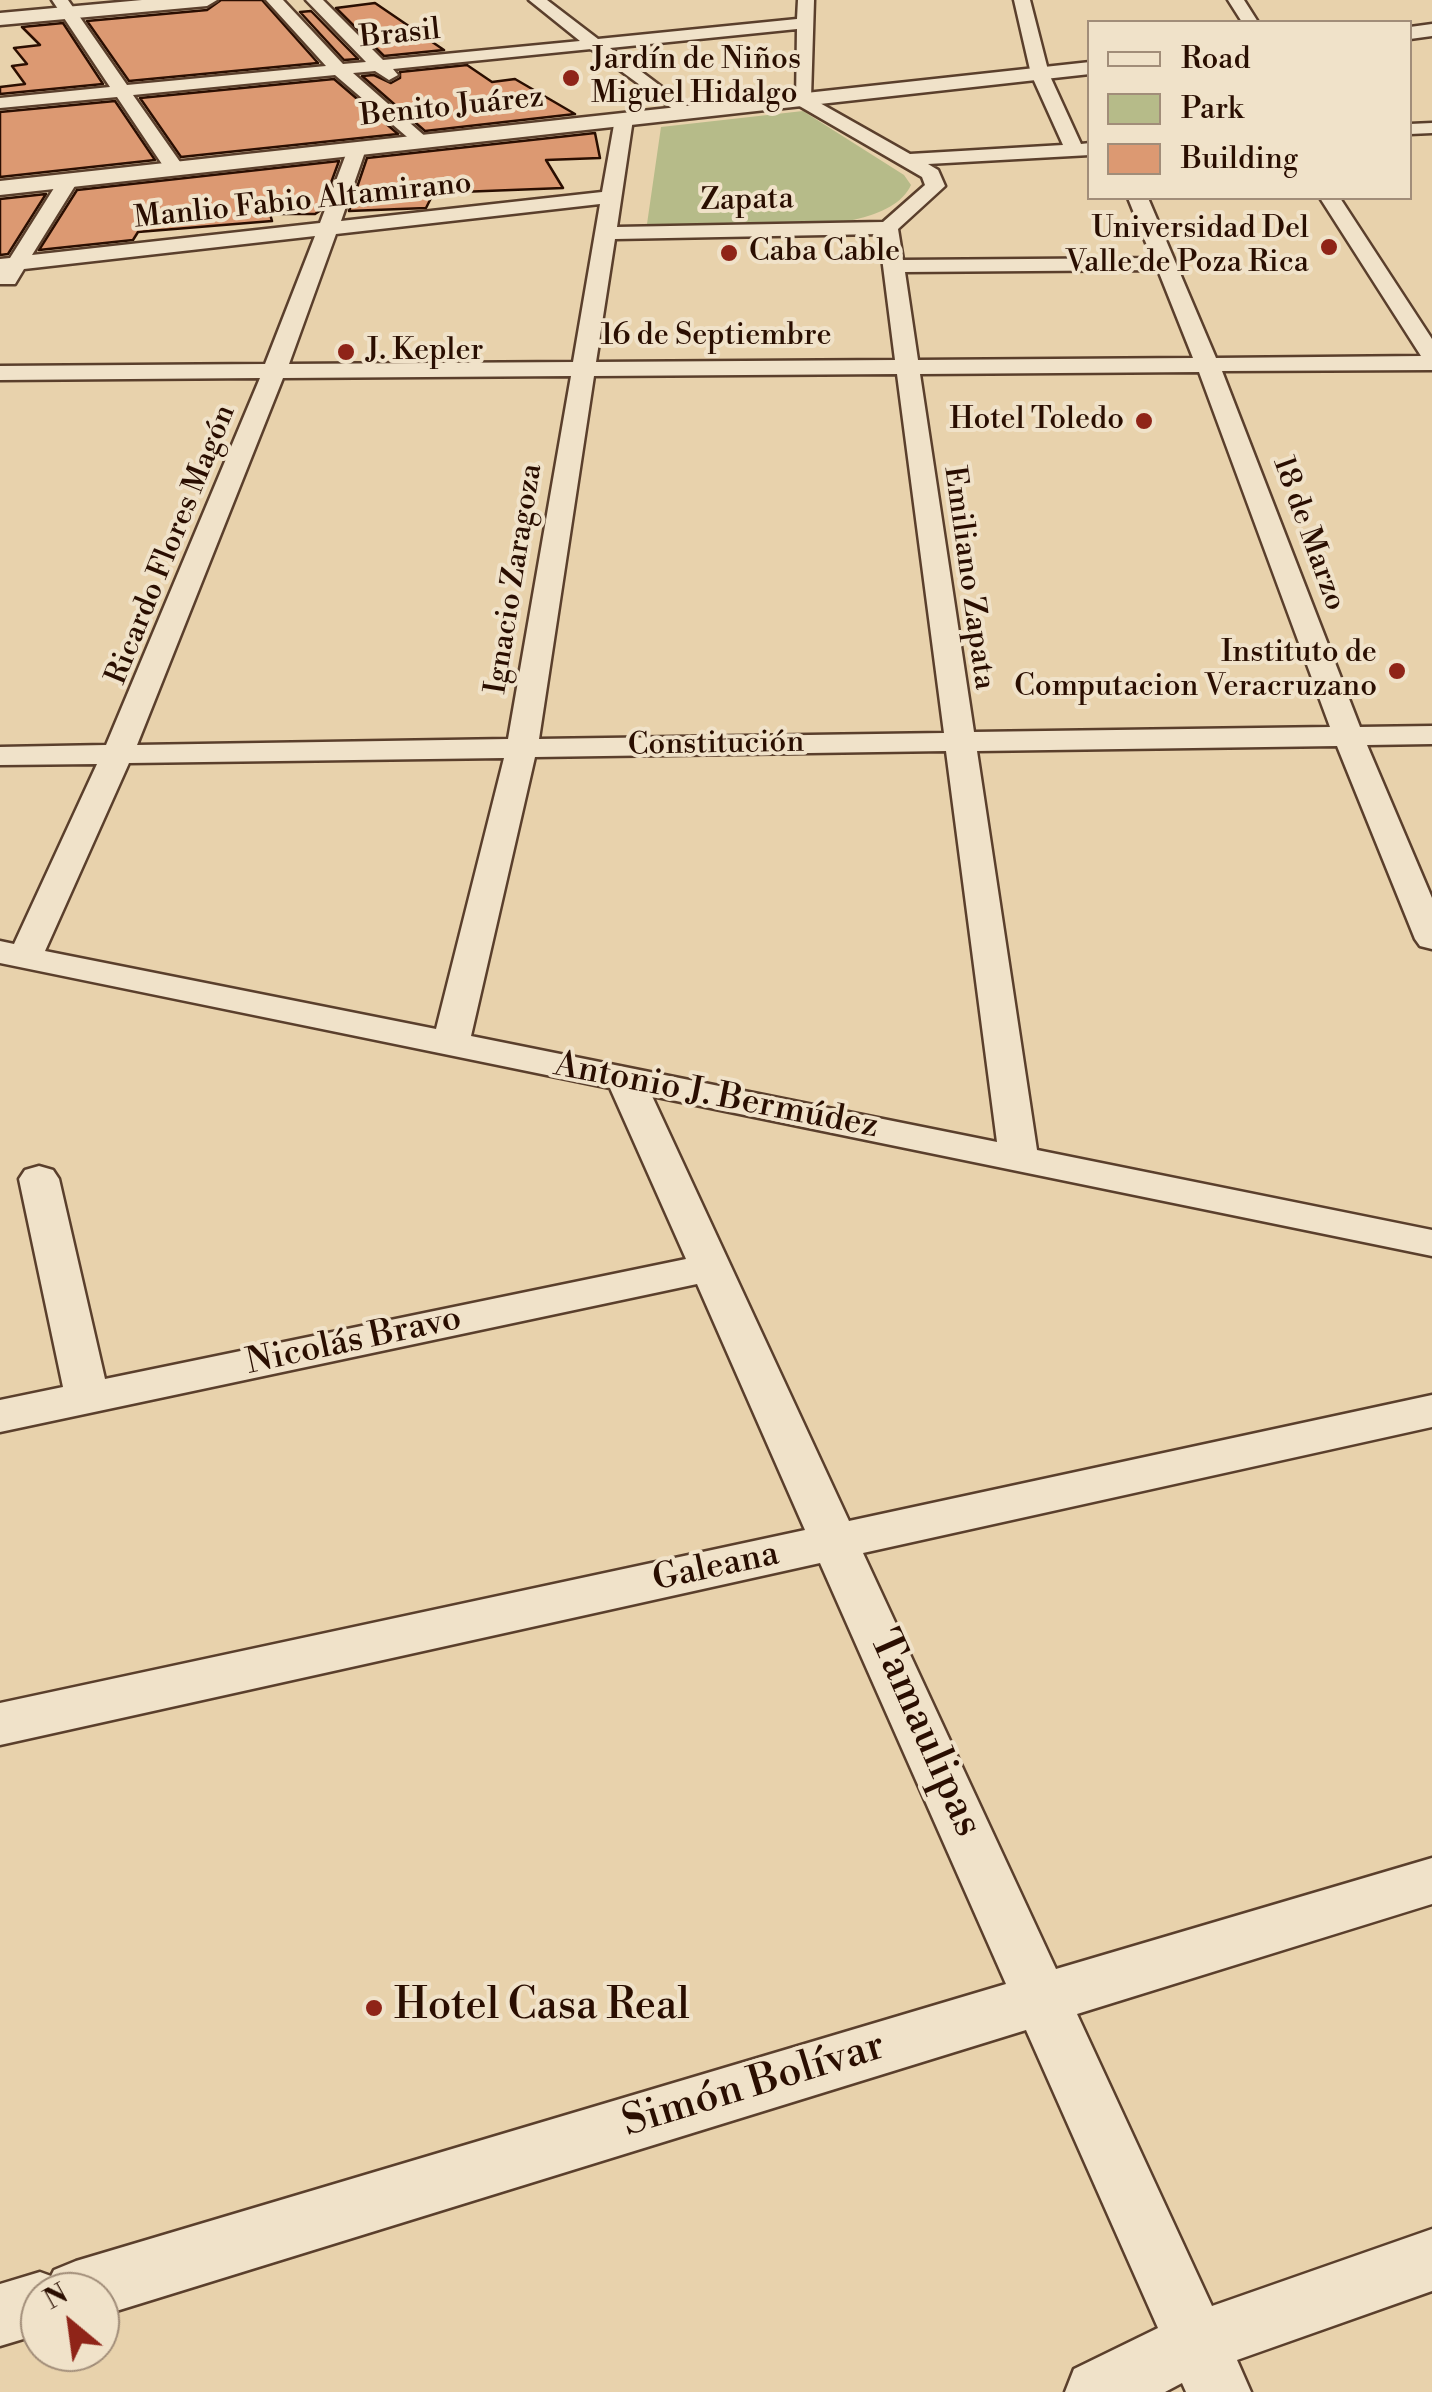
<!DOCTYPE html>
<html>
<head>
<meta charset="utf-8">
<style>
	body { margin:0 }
	#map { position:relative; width:1432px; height:2392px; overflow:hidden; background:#e8d2ac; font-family:"Libre Bodoni",serif }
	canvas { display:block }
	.legend { position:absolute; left:1087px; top:20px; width:325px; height:180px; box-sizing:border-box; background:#f0e2c9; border:2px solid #a18d79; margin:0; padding:12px 18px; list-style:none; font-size:30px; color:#2a0e01 }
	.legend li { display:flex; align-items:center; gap:20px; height:50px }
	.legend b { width:50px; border:2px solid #a18d79 }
	.north { position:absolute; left:20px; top:2272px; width:100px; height:100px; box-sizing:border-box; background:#f0e2c9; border:2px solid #a18d79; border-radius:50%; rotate:331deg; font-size:28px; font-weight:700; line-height:40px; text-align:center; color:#2a0e01 }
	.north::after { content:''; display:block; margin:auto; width:35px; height:45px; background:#8f2418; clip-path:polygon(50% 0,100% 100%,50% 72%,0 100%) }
</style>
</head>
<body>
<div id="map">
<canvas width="1432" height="2392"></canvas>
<ul class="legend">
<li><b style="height:12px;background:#f0e2c9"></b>Road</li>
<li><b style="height:28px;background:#b6bb89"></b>Park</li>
<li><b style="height:28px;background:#dc9972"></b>Building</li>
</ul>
<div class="north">N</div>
</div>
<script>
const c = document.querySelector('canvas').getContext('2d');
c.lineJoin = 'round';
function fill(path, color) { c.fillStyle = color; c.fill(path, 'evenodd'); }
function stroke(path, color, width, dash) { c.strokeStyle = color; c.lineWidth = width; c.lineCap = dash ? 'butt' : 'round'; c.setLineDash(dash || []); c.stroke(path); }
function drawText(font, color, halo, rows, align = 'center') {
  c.font = font + ' "Libre Bodoni",serif'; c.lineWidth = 8; c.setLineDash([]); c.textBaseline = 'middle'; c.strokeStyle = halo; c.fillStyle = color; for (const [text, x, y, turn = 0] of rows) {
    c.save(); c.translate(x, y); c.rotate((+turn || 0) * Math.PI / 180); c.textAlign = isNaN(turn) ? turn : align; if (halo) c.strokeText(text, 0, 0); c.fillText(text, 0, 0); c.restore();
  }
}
fill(new Path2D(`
	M803 111 904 175 911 185C884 245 704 225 647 224L661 127Z`), '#b6bb89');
const building = new Path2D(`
	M221 0H262L318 63 129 81 87 21 207 10Z
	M375 3 444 50 384 56 336 8Z
	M311 11 358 59 344 60 300 12Z
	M63 23 103 84 0 94V87L25 84 12 66 27 64 14 48 40 45 22 27Z
	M467 65 492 82 515 79 575 114 425 131 362 76 374 75 391 83 400 78V72Z
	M334 79 398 134 181 157 140 98Z
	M115 101 155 160 0 177V112Z
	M595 133 600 158 546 160 563 188 460 192 432 196 426 208 349 211 367 158Z
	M339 161 321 210 315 214H270L272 221 138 232 133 240 39 250 77 190Z
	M46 194 8 254 0 255V199Z`);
fill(building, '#dc9972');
stroke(building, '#2a0e01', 2.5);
const minor = new Path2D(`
	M52 0H68L127 85 326 66 266 0H283L343 64 366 62 306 0H323L383 60 580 41 529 0H547L598 39 797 19 798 0H814L811 98 910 154 1063 145 1031 74 1014 0H1030L1049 74 1081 144 1090 143V155L928 164 938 170 945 186 898 229 903 260 1152 258 1128 198H1148L1216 358 1421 356 1320 198H1340L1432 339V370L1222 371 1360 727 1432 726V744L1367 745 1432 898V949L1420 946 1415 939 1337 746 977 751 1037 1150 1432 1230V1256L652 1096 849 1521 1432 1395V1427L863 1553 1056 1969 1432 1858V1904L1077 2014 1212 2306 1432 2229V2291L1237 2360 1251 2392H1186L1182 2383 1165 2392H1065L1074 2369 1158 2328 1026 2030 100 2316V2292H40V2334L0 2346V2284L40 2272 51 2276 54 2270 76 2261 1006 1984 820 1563 0 1745V1703L805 1530 697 1284 0 1432V1400L63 1387 19 1179 25 1170 39 1166 53 1170 59 1179 105 1379 686 1259 610 1088 0 963V941L14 944 97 764 0 765V747L106 745 260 378 0 380V366L265 364 315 236 24 269 15 284H0V259L10 258 61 177 68 175 78 181 32 255 320 223 348 149 357 143 366 149 341 221 602 192 615 119 624 114 633 119 617 227 883 222 925 185 922 177 796 104 797 29 610 48 691 109V117L685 118 591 49 393 69 398 75 389 80 375 71 353 73 427 138V146L420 148 335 75 133 95 185 169 175 175 168 173 117 97 0 108V98L110 87ZM600 204 573 362 289 364 336 234ZM879 234 895 360 596 362 615 239ZM1158 270 1193 358 918 360 905 272ZM1199 372 1330 727 974 732 920 374ZM897 374 944 733 539 739 594 376ZM571 376 508 739 137 745 283 378ZM946 751 997 1142 471 1036 535 757ZM504 758 436 1029 45 951 129 763Z
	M1228 0H1244L1258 22H1242Z
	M1432 123V133L1410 134V124Z`);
const tertiary = new Path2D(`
	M142 0H217L207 6 0 25V13Z
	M1432 24V36L1410 39V27Z
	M1090 62V74L0 195V181Z`);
stroke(minor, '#5a3f2c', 5);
stroke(tertiary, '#5a3f2c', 5);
fill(minor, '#f0e2c9');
fill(tertiary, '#f0e2c9');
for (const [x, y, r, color] of [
	[571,78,10,"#8f2418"],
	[1329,247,10,"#8f2418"],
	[729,253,10,"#8f2418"],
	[346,352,10,"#8f2418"],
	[1144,421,10,"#8f2418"],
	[1397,671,10,"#8f2418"],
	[374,2008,10,"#8f2418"]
]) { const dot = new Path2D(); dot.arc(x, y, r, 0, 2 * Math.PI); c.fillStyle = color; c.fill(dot); stroke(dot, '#f0e2c9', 4); }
drawText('30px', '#2a0e01', '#f0e2c9', [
	["Brasil",400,35,-6],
	["Benito Juárez",452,108,-6],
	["Zapata",747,201,-1],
	["Manlio Fabio Altamirano",303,202,-6],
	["16 de Septiembre",716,337],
	["18 de Marzo",1308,534,70],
	["Ricardo Flores Magón",172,545,-68],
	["Emiliano Zapata",968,578,82],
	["Ignacio Zaragoza",515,579,-81],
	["Constitución",716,745,-1]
]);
drawText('30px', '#2a0e01', '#f0e2c9', [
	["Jardín de Niños",591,61],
	["Miguel Hidalgo",591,95],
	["Universidad Del",1309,230,"right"],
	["Valle de Poza Rica",1309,264,"right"],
	["Caba Cable",749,253],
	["J. Kepler",366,352],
	["Hotel Toledo",1124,421,"right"],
	["Instituto de",1377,654,"right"],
	["Computacion Veracruzano",1377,688,"right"]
], 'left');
drawText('35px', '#2a0e01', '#f0e2c9', [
	["Antonio J. Bermúdez",716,1097,11],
	["Nicolás Bravo",354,1342,-12],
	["Galeana",716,1568,-12]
]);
drawText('42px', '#2a0e01', '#f0e2c9', [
	["Tamaulipas",924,1734,66],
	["Simón Bolívar",754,2086,-17]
]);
drawText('42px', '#2a0e01', '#f0e2c9', [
	["Hotel Casa Real",394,2008]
], 'left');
</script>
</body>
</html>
